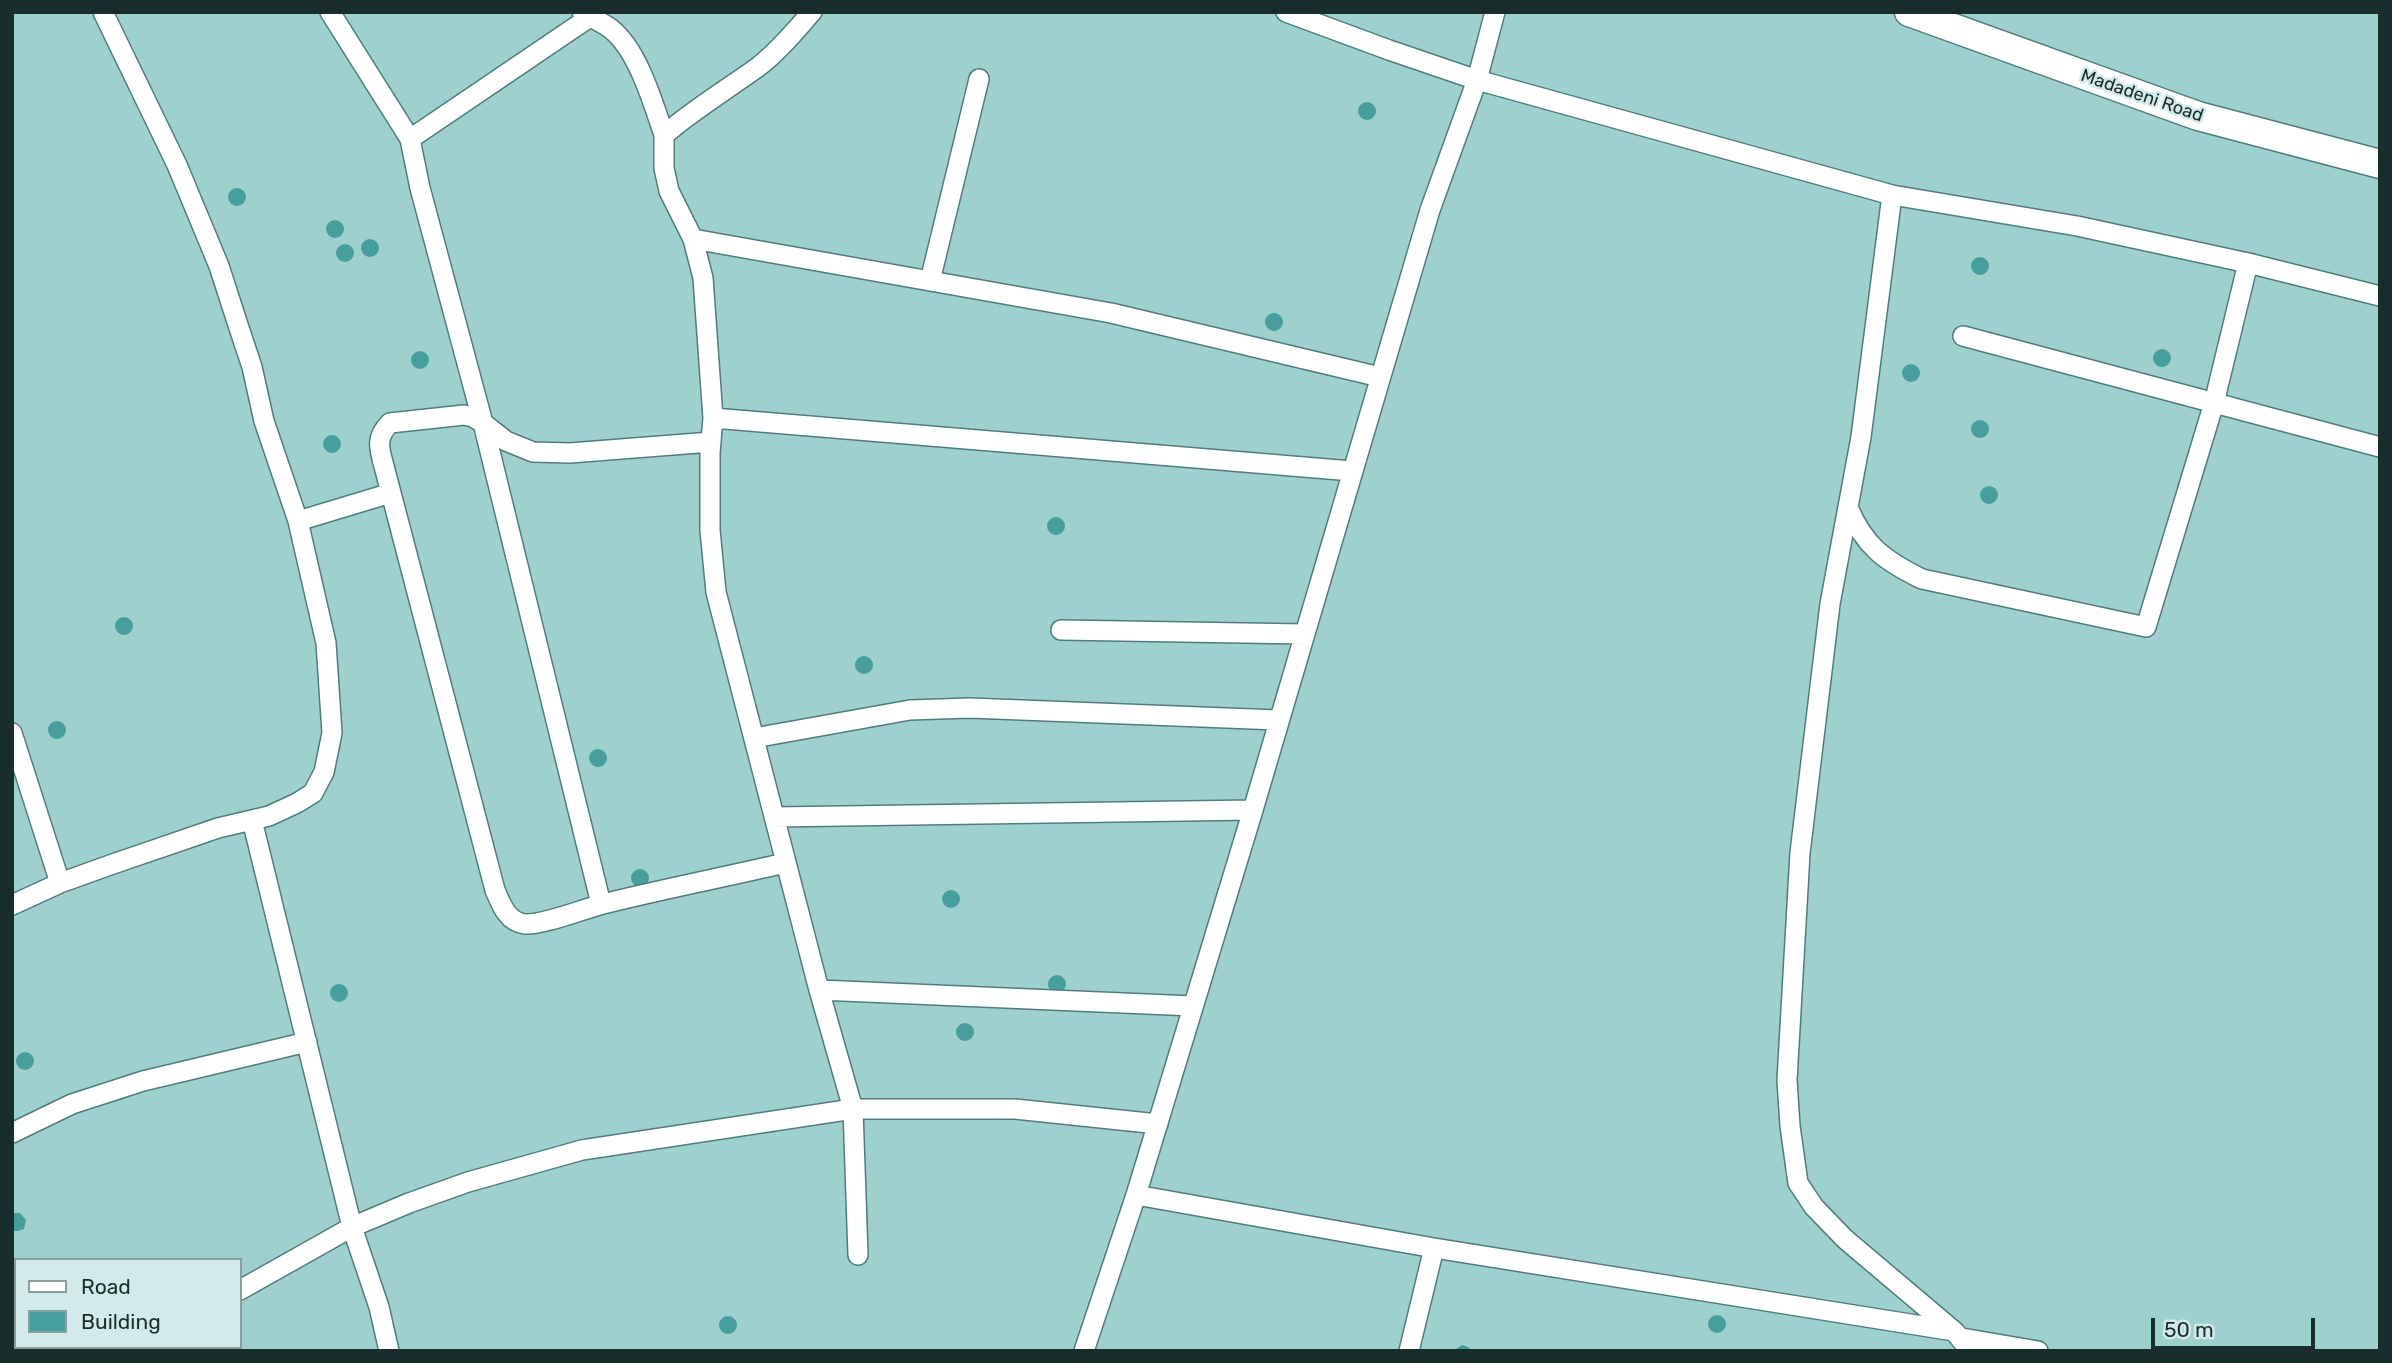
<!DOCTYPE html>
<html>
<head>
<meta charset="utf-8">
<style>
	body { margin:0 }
	#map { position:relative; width:2392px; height:1363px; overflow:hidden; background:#9ed0ce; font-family:Rubik,sans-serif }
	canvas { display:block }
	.frame { position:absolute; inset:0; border:14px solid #192d2c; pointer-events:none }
	.legend { position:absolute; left:14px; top:1258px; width:228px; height:91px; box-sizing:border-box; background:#d2ebea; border:2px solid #889f9e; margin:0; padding:9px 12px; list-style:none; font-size:21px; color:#192d2c }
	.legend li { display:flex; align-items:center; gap:14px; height:35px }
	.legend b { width:35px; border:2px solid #889f9e }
	.scale { position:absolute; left:2151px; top:1318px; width:164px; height:32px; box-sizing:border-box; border:4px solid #192d2c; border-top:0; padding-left:9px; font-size:21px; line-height:24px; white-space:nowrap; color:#192d2c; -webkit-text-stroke:5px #d2ebea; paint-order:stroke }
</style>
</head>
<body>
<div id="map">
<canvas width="2392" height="1363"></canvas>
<div class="frame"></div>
<ul class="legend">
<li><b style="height:9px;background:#fff"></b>Road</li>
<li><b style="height:19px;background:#469f9c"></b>Building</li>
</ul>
<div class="scale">50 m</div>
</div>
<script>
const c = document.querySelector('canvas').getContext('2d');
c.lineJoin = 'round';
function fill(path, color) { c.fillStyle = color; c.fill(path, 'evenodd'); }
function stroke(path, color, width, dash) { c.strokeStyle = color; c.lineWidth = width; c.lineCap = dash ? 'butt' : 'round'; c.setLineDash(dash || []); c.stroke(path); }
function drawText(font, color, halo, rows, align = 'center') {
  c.font = font + ' Rubik,sans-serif'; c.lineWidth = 5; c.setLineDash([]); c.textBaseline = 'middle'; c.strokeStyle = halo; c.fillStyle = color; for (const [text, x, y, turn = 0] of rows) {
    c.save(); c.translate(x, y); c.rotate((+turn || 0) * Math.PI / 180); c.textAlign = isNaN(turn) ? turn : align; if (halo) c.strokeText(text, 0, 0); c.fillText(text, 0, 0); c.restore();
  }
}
fill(new Path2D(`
	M1358 111a9 9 0 1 1 18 0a9 9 0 1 1-18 0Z
	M228 197a9 9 0 1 1 18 0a9 9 0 1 1-18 0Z
	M326 229a9 9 0 1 1 18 0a9 9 0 1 1-18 0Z
	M361 248a9 9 0 1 1 18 0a9 9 0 1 1-18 0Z
	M336 253a9 9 0 1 1 18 0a9 9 0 1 1-18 0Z
	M1971 266a9 9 0 1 1 18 0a9 9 0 1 1-18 0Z
	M1265 322a9 9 0 1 1 18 0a9 9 0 1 1-18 0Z
	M2153 358a9 9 0 1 1 18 0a9 9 0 1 1-18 0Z
	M411 360a9 9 0 1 1 18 0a9 9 0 1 1-18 0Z
	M1902 373a9 9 0 1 1 18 0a9 9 0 1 1-18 0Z
	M1971 429a9 9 0 1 1 18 0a9 9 0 1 1-18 0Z
	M323 444a9 9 0 1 1 18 0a9 9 0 1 1-18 0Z
	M1980 495a9 9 0 1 1 18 0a9 9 0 1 1-18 0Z
	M1047 526a9 9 0 1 1 18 0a9 9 0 1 1-18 0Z
	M115 626a9 9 0 1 1 18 0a9 9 0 1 1-18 0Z
	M855 665a9 9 0 1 1 18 0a9 9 0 1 1-18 0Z
	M48 730a9 9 0 1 1 18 0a9 9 0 1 1-18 0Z
	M589 758a9 9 0 1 1 18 0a9 9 0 1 1-18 0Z
	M631 878a9 9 0 1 1 18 0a9 9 0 1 1-18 0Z
	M942 899a9 9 0 1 1 18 0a9 9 0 1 1-18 0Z
	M1048 984a9 9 0 1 1 18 0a9 9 0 1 1-18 0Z
	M330 993a9 9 0 1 1 18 0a9 9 0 1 1-18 0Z
	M956 1032a9 9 0 1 1 18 0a9 9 0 1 1-18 0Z
	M16 1061a9 9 0 1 1 18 0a9 9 0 1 1-18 0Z
	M13 1213H20L26 1220 24 1229 18 1231H12Z
	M1708 1324a9 9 0 1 1 18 0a9 9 0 1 1-18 0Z
	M719 1325a9 9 0 1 1 18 0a9 9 0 1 1-18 0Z
	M1462 1345 1468 1347 1472 1351H1453Z`), '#469f9c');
const street = new Path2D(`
	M330 12 410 139 420 188 483 423 506 441 533 452 570 453 711 442
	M582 12C591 18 602 22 611 29 638 50 653 103 664 135
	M812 12C795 31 778 52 758 67 726 90 693 110 664 135V168L669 191 693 239 703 278 713 418 710 453V530L716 592 819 990 853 1109 858 1255
	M1286 12 1389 50 1477 80 1892 195 2077 226 2248 263 2380 296
	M410 139 590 17
	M1892 195 1861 437 1830 604 1800 853 1787 1080 1790 1126 1798 1183 1814 1207 1845 1239 1955 1332 1970 1351
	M693 239 1111 313 1380 377
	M930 281 979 79
	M1963 336 2380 447
	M713 418 1352 471
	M1848 507C1864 546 1885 561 1922 579L2146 627 2214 403 2248 263
	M298 521 391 493
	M1061 630 1304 634
	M12 733 60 883
	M754 738 910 710 970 708 1278 720
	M774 817 1253 810
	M252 820 352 1227 379 1307 389 1351
	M601 904 483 423 473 417 464 415 390 423C374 439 380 450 385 470L495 890C501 904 507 922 525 924 544 925 583 909 603 904 663 889 725 877 785 863
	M12 905 60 883 110 865 218 828 269 816 297 803 313 793 324 772 332 733 326 643 298 521 264 421 252 367 240 331 219 266 177 165 103 12
	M819 990 1193 1006
	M12 1133 72 1104 143 1081 307 1042
	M1136 1195 1434 1248 1954 1331
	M240 1290 352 1227 409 1203 468 1182 582 1150 853 1109H1015L1158 1124
	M1962 1338 2038 1351
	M133 1351 139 1347
	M1084 1351 1136 1195 1253 810 1430 210 1477 80 1495 12
	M1409 1351 1434 1248`);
const secondary = new Path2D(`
	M1909 12 2198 116 2380 164`);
stroke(street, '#4e7e7c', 22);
stroke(secondary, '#4e7e7c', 31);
stroke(street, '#fff', 19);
stroke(secondary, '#fff', 28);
drawText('18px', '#192d2c', '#d2ebea', [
	["Madadeni Road",2142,96,19]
]);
</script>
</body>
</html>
